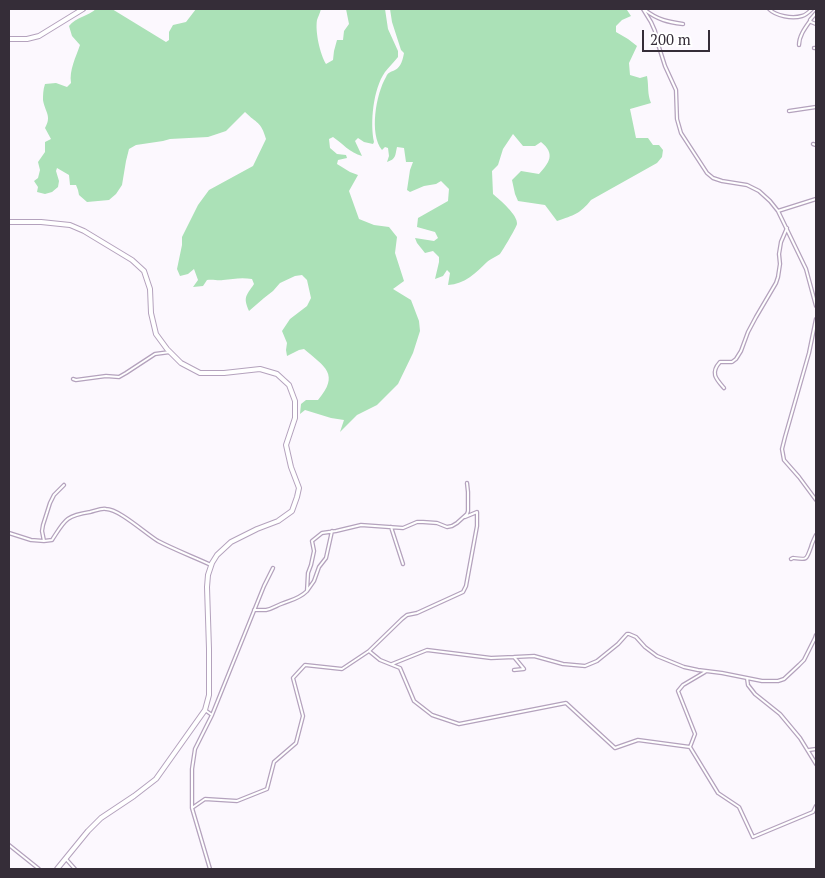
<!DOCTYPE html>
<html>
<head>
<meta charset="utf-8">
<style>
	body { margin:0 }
	#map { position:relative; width:825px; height:878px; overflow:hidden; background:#fcf8fe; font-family:"PT Serif",serif }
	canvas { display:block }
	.frame { position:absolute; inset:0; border:10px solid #352d38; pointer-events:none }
	.scale { position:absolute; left:642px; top:30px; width:68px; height:22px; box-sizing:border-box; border:2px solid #352d38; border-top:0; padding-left:6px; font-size:15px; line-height:18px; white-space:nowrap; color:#352d38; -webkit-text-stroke:4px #fff; paint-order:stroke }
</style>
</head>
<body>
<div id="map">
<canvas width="825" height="878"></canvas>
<div class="frame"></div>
<div class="scale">200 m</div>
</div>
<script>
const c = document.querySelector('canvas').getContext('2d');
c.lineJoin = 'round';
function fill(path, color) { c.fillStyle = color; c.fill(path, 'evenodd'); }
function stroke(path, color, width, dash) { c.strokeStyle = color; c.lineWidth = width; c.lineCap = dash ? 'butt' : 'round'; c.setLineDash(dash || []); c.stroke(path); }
fill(new Path2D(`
	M96 9H112L166 42 169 40V32L173 25 186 22 196 9H321C320 13 318 17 317 20 315 32 320 54 326 64L333 60 334 51 337 40H343L344 31 349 24 346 9H385L388 29 398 51V57C394 62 389 67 385 72 373 89 370 123 374 142L373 144 364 142 358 138 355 141 362 156C350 153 342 143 333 137L329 139 330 148 337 154 346 155 347 158 338 160 337 164 350 172 358 175 349 191 359 219 374 225 389 227 397 237 395 253 404 281 393 289 411 300 419 321 420 331 413 353 398 384 377 405 357 415 340 432 344 420 331 418 305 410 300 414 301 404 306 400H318C340 374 325 367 304 349L299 350 287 356 286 350 287 343 282 331 290 319 307 306 311 298 307 280 302 275 295 276 280 283 273 291 264 298 249 311C243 297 246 296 254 284L252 279C241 277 233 279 223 280 218 281 213 279 207 280L203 286 193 287 198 280 194 269 188 274 180 276 177 269 182 245V237L198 205 209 190 253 166 266 139C261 121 257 124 245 112L226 131 208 137 170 139 163 141 136 145 129 149 126 161 122 185 116 194 109 200 87 202 79 195 78 190 76 185H70L69 175 57 168 56 171 59 181 58 187 52 192 45 194 37 192 38 187 34 181 38 178 40 170 38 162 45 152V142L51 139 45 128C52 116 45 112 43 100 43 95 43 90 45 84L56 83 67 87 71 83C69 70 76 57 80 45L72 36 69 26C76 17 89 16 96 9Z
	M390 9H628L627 10 631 16 622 20 616 26V32L628 39 637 46 629 63 630 75 640 78 647 76C649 87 647 93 651 103L630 109 636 138H648L653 145H659L663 150 662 157 657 163 591 200C580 214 574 215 557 221L545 205 518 201 515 194 512 180 521 171 539 174C549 163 556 154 541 142L535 146H523L513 134 503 149 498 165 492 171 493 194C500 200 518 215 517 224 516 228 503 250 500 254 496 257 490 259 487 262 476 273 465 284 448 285L450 273 447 270 443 276 435 279 439 262V257L433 251 425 253 417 243 415 238 434 241 438 238 435 232 417 227 418 218 448 201 449 189 441 181 436 184 424 186 410 192 407 190 410 170 413 162H406L404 148 397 147C395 156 396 159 387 162L389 156 388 148 385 147 382 150C369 134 376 94 386 77 388 72 391 72 395 70 401 67 403 59 404 53L401 50 392 22Z`), '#abe1b7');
const minor = new Path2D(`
	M643 9 651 22 655 31 658 44 665 66 676 90 677 119 681 133 707 173 713 178 722 181 747 185 759 191 770 201 778 211
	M769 9C776 16 792 19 802 16 806 15 809 12 812 9
	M645 10C658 20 668 22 683 24
	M816 13 810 20 811 22 816 24
	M799 45C799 36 805 28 810 21
	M814 48H816
	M789 111 816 107
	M813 144 816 145
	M816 199 778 211 806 269 816 306
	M816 319 809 353 785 437 782 449 784 460 799 477 816 500
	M73 379 76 380 106 376 119 377 126 373 155 354 170 352
	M724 388C716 379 710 373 720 362H732L736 359 741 351 748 332 756 317 776 283 778 277 780 264 779 254 781 242 787 228
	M64 485 54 495 50 503 43 525 42 531 44 541 52 540C65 520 65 516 90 512 95 511 101 508 106 509 119 509 145 533 158 541 175 550 194 557 211 565
	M391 527 403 564
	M9 533 31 540 44 541
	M791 559 793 558C808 560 806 560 811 547 812 543 814 539 816 535
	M307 591 314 581 319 567 326 558 332 531
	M254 610C258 610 262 610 266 610 272 609 276 606 281 604 291 600 299 599 307 591L308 573 311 565 314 551 312 541 322 533 336 531 361 525 403 528 417 522H423L437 523 447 527 452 526 457 523 467 514 468 511V492L467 483
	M816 635 815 638 816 641
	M369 651 402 619 407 615 417 613 463 592 466 586 477 526V512L465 517
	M514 657 534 656 563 664 585 666 597 661 618 644 627 634H629L636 637 645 647 657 656 684 667 698 670 722 673 762 681H778L784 679 799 665 804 660 815 638
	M392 664 427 650 491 658 514 657 524 669 514 670
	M705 672 683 685 678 691 695 734 690 747 718 793 739 807 753 837 813 812 816 806
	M747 678 748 685 755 694 780 714 800 738 816 764
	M205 710 212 715
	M809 750 816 749
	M192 808 205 799 237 801 267 789 274 762 296 743 303 716 293 678 305 665 342 669 369 651 380 660 400 668 414 701 432 715 459 724 566 703 615 748 638 740 690 747
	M9 845 39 869
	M66 859 75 869
	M210 869 192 808V769L195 749 212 715 264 586 273 568`);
const secondary = new Path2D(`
	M9 39H27L39 36 83 9
	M9 222H41L70 225 84 231 132 260 144 271 150 289 151 313 156 334 167 349 181 363 200 373H224L260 369 277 374 289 385 295 401V418L286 445 291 467 299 488 297 497 292 511 278 521 257 529 231 542 217 555 212 563 208 575 207 587 209 649V695L205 710 156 779 134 796 101 818 88 831 57 869`);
stroke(minor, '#b4a2bd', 4.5);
stroke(secondary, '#b4a2bd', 6);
stroke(minor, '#fff', 2);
stroke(secondary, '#fff', 4);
</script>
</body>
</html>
